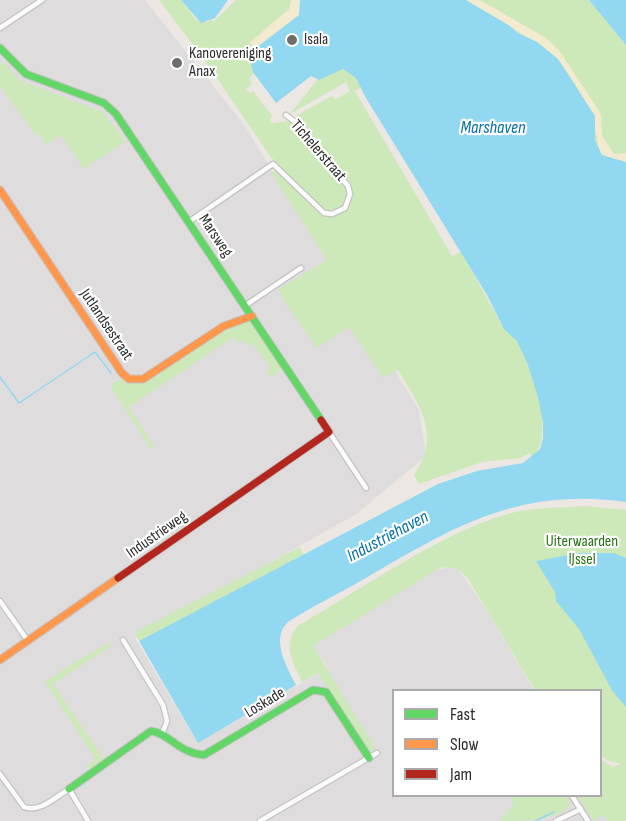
<!DOCTYPE html>
<html>
<head>
<meta charset="utf-8">
<style>
	body { margin:0 }
	#map { position:relative; width:626px; height:821px; overflow:hidden; background:#ece7e2; font-family:"Sofia Sans Condensed",sans-serif }
	canvas { display:block }
	.legend { position:absolute; left:392px; top:689px; width:210px; height:108px; box-sizing:border-box; background:#fff; border:2px solid #ababab; margin:0; padding:8px 10px; list-style:none; font-size:18px; color:#2d2d2d }
	.legend li { display:flex; align-items:center; gap:12px; height:30px }
	.legend b { width:30px; border:2px solid #ababab }
</style>
</head>
<body>
<div id="map">
<canvas width="626" height="821"></canvas>
<ul class="legend">
<li><b style="height:8px;background:#63d668"></b>Fast</li>
<li><b style="height:8px;background:#ff974d"></b>Slow</li>
<li><b style="height:8px;background:#b3261e"></b>Jam</li>
</ul>
</div>
<script>
const c = document.querySelector('canvas').getContext('2d');
c.lineJoin = 'round';
function fill(path, color) { c.fillStyle = color; c.fill(path, 'evenodd'); }
function stroke(path, color, width, dash) { c.strokeStyle = color; c.lineWidth = width; c.lineCap = dash ? 'butt' : 'round'; c.setLineDash(dash || []); c.stroke(path); }
function drawText(font, color, halo, rows, align = 'center') {
  c.font = font + ' "Sofia Sans Condensed",sans-serif'; c.lineWidth = 4.5; c.setLineDash([]); c.textBaseline = 'middle'; c.strokeStyle = halo; c.fillStyle = color; for (const [text, x, y, turn = 0] of rows) {
    c.save(); c.translate(x, y); c.rotate((+turn || 0) * Math.PI / 180); c.textAlign = isNaN(turn) ? turn : align; if (halo) c.strokeText(text, 0, 0); c.fillText(text, 0, 0); c.restore();
  }
}
fill(new Path2D(`
	M0 0H145L245 126 419 410 426 456 355 515 135 638 197 742 328 668 312 645 433 571 456 566 487 611 534 690H394V796H599L615 821H0Z`), '#dfdcde');
fill(new Path2D(`
	M159 0H181L197 21 208 22 212 19 213 22 236 0H300L299 15 249 54 254 74 249 78 252 84 246 89 250 93 253 91 272 116 270 120 272 123 288 121 297 125 346 185 348 195 341 208 326 211 317 206 270 156 201 55Z
	M466 0H589L626 45V162L607 157Z
	M4 62 19 80 103 112 125 141 84 169 61 135 46 145 39 134 36 135 0 86V65Z
	M343 68 356 78 361 88 355 91 452 256 461 252C475 276 488 300 501 324 505 331 513 334 517 341 533 367 556 431 533 457L530 453 520 458 482 462 419 484 414 475C442 435 420 406 398 370L383 378 349 327 317 348 284 301 279 289 327 260 271 172 280 171 321 214 337 215 350 205 353 191 350 182 297 115 332 96 335 100 350 91 346 82 290 114 317 80Z
	M249 322 262 335 282 365 277 374 270 377 266 372 271 368 252 343 248 346 243 340 239 343 234 337 129 407 155 447 151 449 112 389V384L121 379 133 383 143 382 228 327Z
	M586 506 626 510V821H608L603 815 594 821 577 796H600L601 760 613 767 621 764 607 760 601 755 600 690H535L468 579C461 570 452 565 440 568L313 646 376 749 369 750 318 673 302 682C293 662 281 643 299 625 362 589 436 536 504 515 530 507 558 508 586 506Z
	M300 547 304 556 139 641 135 632Z
	M109 643 111 646 53 684 104 760 89 771 86 767 95 759 94 756 45 682 78 660Z
	M509 796H568L570 805C560 821 521 821 500 821L514 803Z`), '#cde8b9');
fill(new Path2D(`
	M291 0H300L299 15 257 48 249 43 289 9Z
	M466 0H480L546 38 559 50 601 114 602 136 614 154 626 153V162L602 156C597 146 598 139 595 129 590 113 581 93 572 79 548 38 501 28 466 0Z`), '#f2ebcf');
fill(new Path2D(`
	M181 0H228L215 18 201 23Z
	M300 0H466L510 26 518 33 537 42 558 59 595 116V140L602 155 626 162V502C518 487 453 527 364 579 339 594 312 606 288 622 270 638 287 668 296 685L198 743 139 641 438 484 477 471 523 463 540 449 543 438V422L538 397 528 365 517 341 504 329 487 295 366 98 356 78 343 69 319 80 311 76 276 103 253 72 248 54 299 15Z
	M589 0H626V45Z
	M580 553H614L626 558V707L613 692 579 629 556 601 555 592 536 561Z`), '#92d8f1');
stroke(new Path2D(`
	M0 377 19 403 95 352 111 373
	M535 821 554 812`), '#92d8f1', 1.5);
const street = new Path2D(`
	M0 28 42 0
	M190 221 273 164 324 213 332 214 345 208 350 194 348 186 299 125 286 115
	M246 305 301 268
	M329 432 366 488
	M0 601 28 641
	M123 640 163 705 167 721 162 734
	M0 774 24 807C40 813 55 797 69 789L88 821
	M572 796 588 821
	M260 821 377 753
	M556 821 581 809`);
const fast = new Path2D(`
	M0 48 26 74 104 103 116 114 321 420
	M69 789 151 731C169 733 178 753 204 755L313 690 326 692 369 758`);
const slow = new Path2D(`
	M0 190 122 373 129 379H143L224 326 252 316
	M0 660 118 578`);
const jam = new Path2D(`
	M118 578 329 432 321 420`);
stroke(street, '#c5c3c3', 7);
stroke(fast, '#c5c3c3', 9);
stroke(slow, '#c5c3c3', 9);
stroke(jam, '#c5c3c3', 9);
stroke(street, '#fcfbfb', 4.5);
stroke(fast, '#63d668', 7);
stroke(slow, '#ff974d', 7);
stroke(jam, '#b3261e', 7);
for (const [x, y, r, color] of [
	[292,40,6,"#706e6c"],
	[177,63,6,"#706e6c"]
]) { const dot = new Path2D(); dot.arc(x, y, r, 0, 2 * Math.PI); c.fillStyle = color; c.fill(dot); stroke(dot, '#fff', 2); }
drawText('16px', '#2d2d2d', '#fff', [
	["Isala",304,40],
	["Kanovereniging",189,54],
	["Anax",189,72]
], 'left');
drawText('16px', '#2d2d2d', '#fff', [
	["Tichelerstraat",318,151,49],
	["Marsweg",215,236,56],
	["Jutlandsestraat",106,325,56],
	["Industrieweg",157,535,-35],
	["Loskade",265,703,-31]
]);
drawText('16px', '#287115', '#fff', [
	["Uiterwaarden",582,542],
	["IJssel",582,560]
]);
drawText('italic 18px', '#0370aa', '#fff', [
	["Marshaven",493,128],
	["Industriehaven",388,537,-28]
]);
</script>
</body>
</html>
